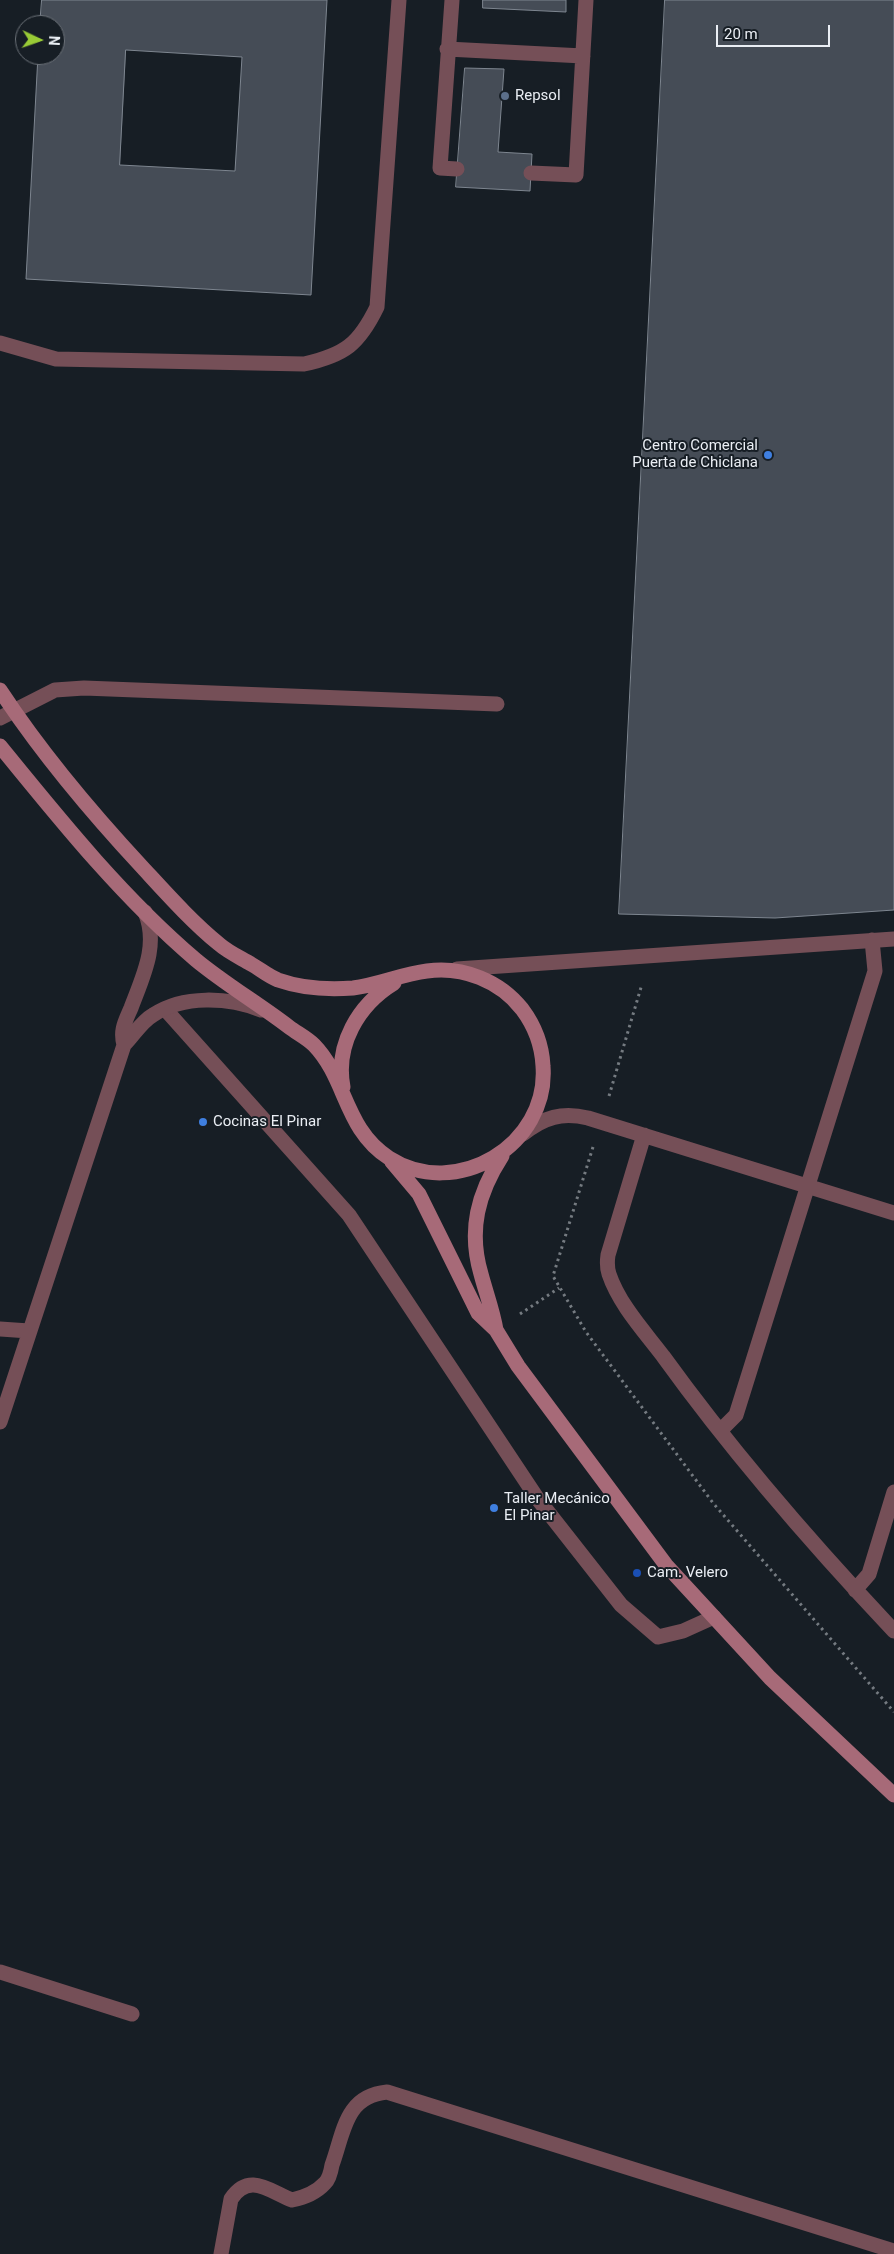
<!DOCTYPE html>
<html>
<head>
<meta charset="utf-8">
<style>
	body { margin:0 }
	#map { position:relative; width:894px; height:2254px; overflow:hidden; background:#171e25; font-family:Roboto,sans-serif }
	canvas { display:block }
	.north { position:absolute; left:15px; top:15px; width:50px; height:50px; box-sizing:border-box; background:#171e25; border:1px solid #6b7178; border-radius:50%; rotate:93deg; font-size:14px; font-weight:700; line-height:20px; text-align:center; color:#eaeef4 }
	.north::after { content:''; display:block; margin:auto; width:18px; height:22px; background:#99cb36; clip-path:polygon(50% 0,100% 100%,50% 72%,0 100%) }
	.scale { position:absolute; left:716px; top:25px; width:114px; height:22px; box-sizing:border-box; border:2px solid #eaeef4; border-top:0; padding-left:6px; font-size:15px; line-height:18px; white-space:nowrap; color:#eaeef4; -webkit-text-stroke:4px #171e25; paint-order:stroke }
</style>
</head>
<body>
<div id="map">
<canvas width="894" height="2254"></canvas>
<div class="north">N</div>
<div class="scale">20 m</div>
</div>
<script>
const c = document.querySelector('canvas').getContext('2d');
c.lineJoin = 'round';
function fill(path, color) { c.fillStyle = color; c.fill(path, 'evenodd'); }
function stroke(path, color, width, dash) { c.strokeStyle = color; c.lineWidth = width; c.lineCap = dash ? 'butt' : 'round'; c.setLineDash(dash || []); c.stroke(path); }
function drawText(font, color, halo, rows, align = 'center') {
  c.font = font + ' Roboto,sans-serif'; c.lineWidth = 4; c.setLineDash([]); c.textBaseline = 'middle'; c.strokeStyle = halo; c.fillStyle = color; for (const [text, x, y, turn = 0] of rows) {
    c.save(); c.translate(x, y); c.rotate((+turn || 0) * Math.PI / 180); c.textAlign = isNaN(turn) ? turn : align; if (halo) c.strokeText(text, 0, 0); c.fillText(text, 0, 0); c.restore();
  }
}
const building = new Path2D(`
	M42 0H327L311 295 26 279 38 55H55V25H40ZM126 50 242 57 235 171 120 165Z
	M483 0H566V12L483 8Z
	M665 0H894V910L775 918 619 914Z
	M465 68 504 69 498 152 532 154 530 191 456 187Z`);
fill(building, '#454c56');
stroke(building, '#7e8690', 1);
stroke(new Path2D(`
	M609 1096 642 984
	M593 1147 553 1276 586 1332 713 1503 894 1712
	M520 1314 559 1288`), '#757b81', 3, [2.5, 4]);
stroke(new Path2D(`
	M452 0 440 168 457 169
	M447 49 583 56
	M531 173 576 175 586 0
	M0 343 56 359 304 364C345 355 359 344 377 307L399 0
	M0 718 55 690 84 688 497 704
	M457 969 894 939
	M165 1009 349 1215 537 1498 621 1605 658 1637 683 1631 714 1617
	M523 1134C544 1117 562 1112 588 1118L894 1213
	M644 1135 608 1255C607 1262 607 1268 609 1274 619 1304 644 1331 663 1356 733 1453 812 1544 894 1631
	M720 1431 736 1415 875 971 872 940
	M855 1590 869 1574 894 1492`), '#754f57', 15);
stroke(new Path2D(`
	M124 1045C120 1030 125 1022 131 1008 143 976 159 945 145 912
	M0 1329 29 1331
	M0 1422 124 1045C134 1035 141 1022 153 1015 183 995 228 997 261 1010
	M0 1972 132 2014
	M221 2254 231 2199C249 2172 269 2191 292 2200 305 2197 316 2193 325 2183 329 2179 331 2171 332 2165 344 2132 345 2096 387 2092L894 2251`), '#754f57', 15);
stroke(new Path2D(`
	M0 690C42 754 91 812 143 868 167 894 192 922 219 944 228 952 241 958 251 964 260 969 268 976 278 980 301 988 328 990 353 988 378 985 402 974 427 971 463 966 500 981 522 1009 534 1025 542 1045 543 1066 549 1145 456 1201 389 1158 344 1129 347 1079 314 1045 307 1038 297 1033 289 1027 259 1004 225 984 196 960 122 897 61 821 0 746
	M343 1087C335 1045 358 1005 394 983
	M392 1162 419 1194 478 1313 496 1330 518 1366 666 1565 770 1678 894 1795
	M496 1330C493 1311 486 1293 481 1274 468 1230 478 1193 502 1156`), '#a76a78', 15);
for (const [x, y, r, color] of [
	[505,96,5,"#5c6f8a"],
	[768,455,5,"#3f7fe0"],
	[203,1122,5,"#3f7fe0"],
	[494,1508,5,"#3f7fe0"],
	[637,1573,5,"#1a4fb4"]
]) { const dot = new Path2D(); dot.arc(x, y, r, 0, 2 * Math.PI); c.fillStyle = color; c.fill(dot); stroke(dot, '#171e25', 2); }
drawText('15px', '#eaeef4', '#171e25', [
	["Repsol",515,96],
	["Centro Comercial",758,446,"right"],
	["Puerta de Chiclana",758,463,"right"],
	["Cocinas El Pinar",213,1122],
	["Taller Mecánico",504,1499],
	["El Pinar",504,1516],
	["Cam. Velero",647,1573]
], 'left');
</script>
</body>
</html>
